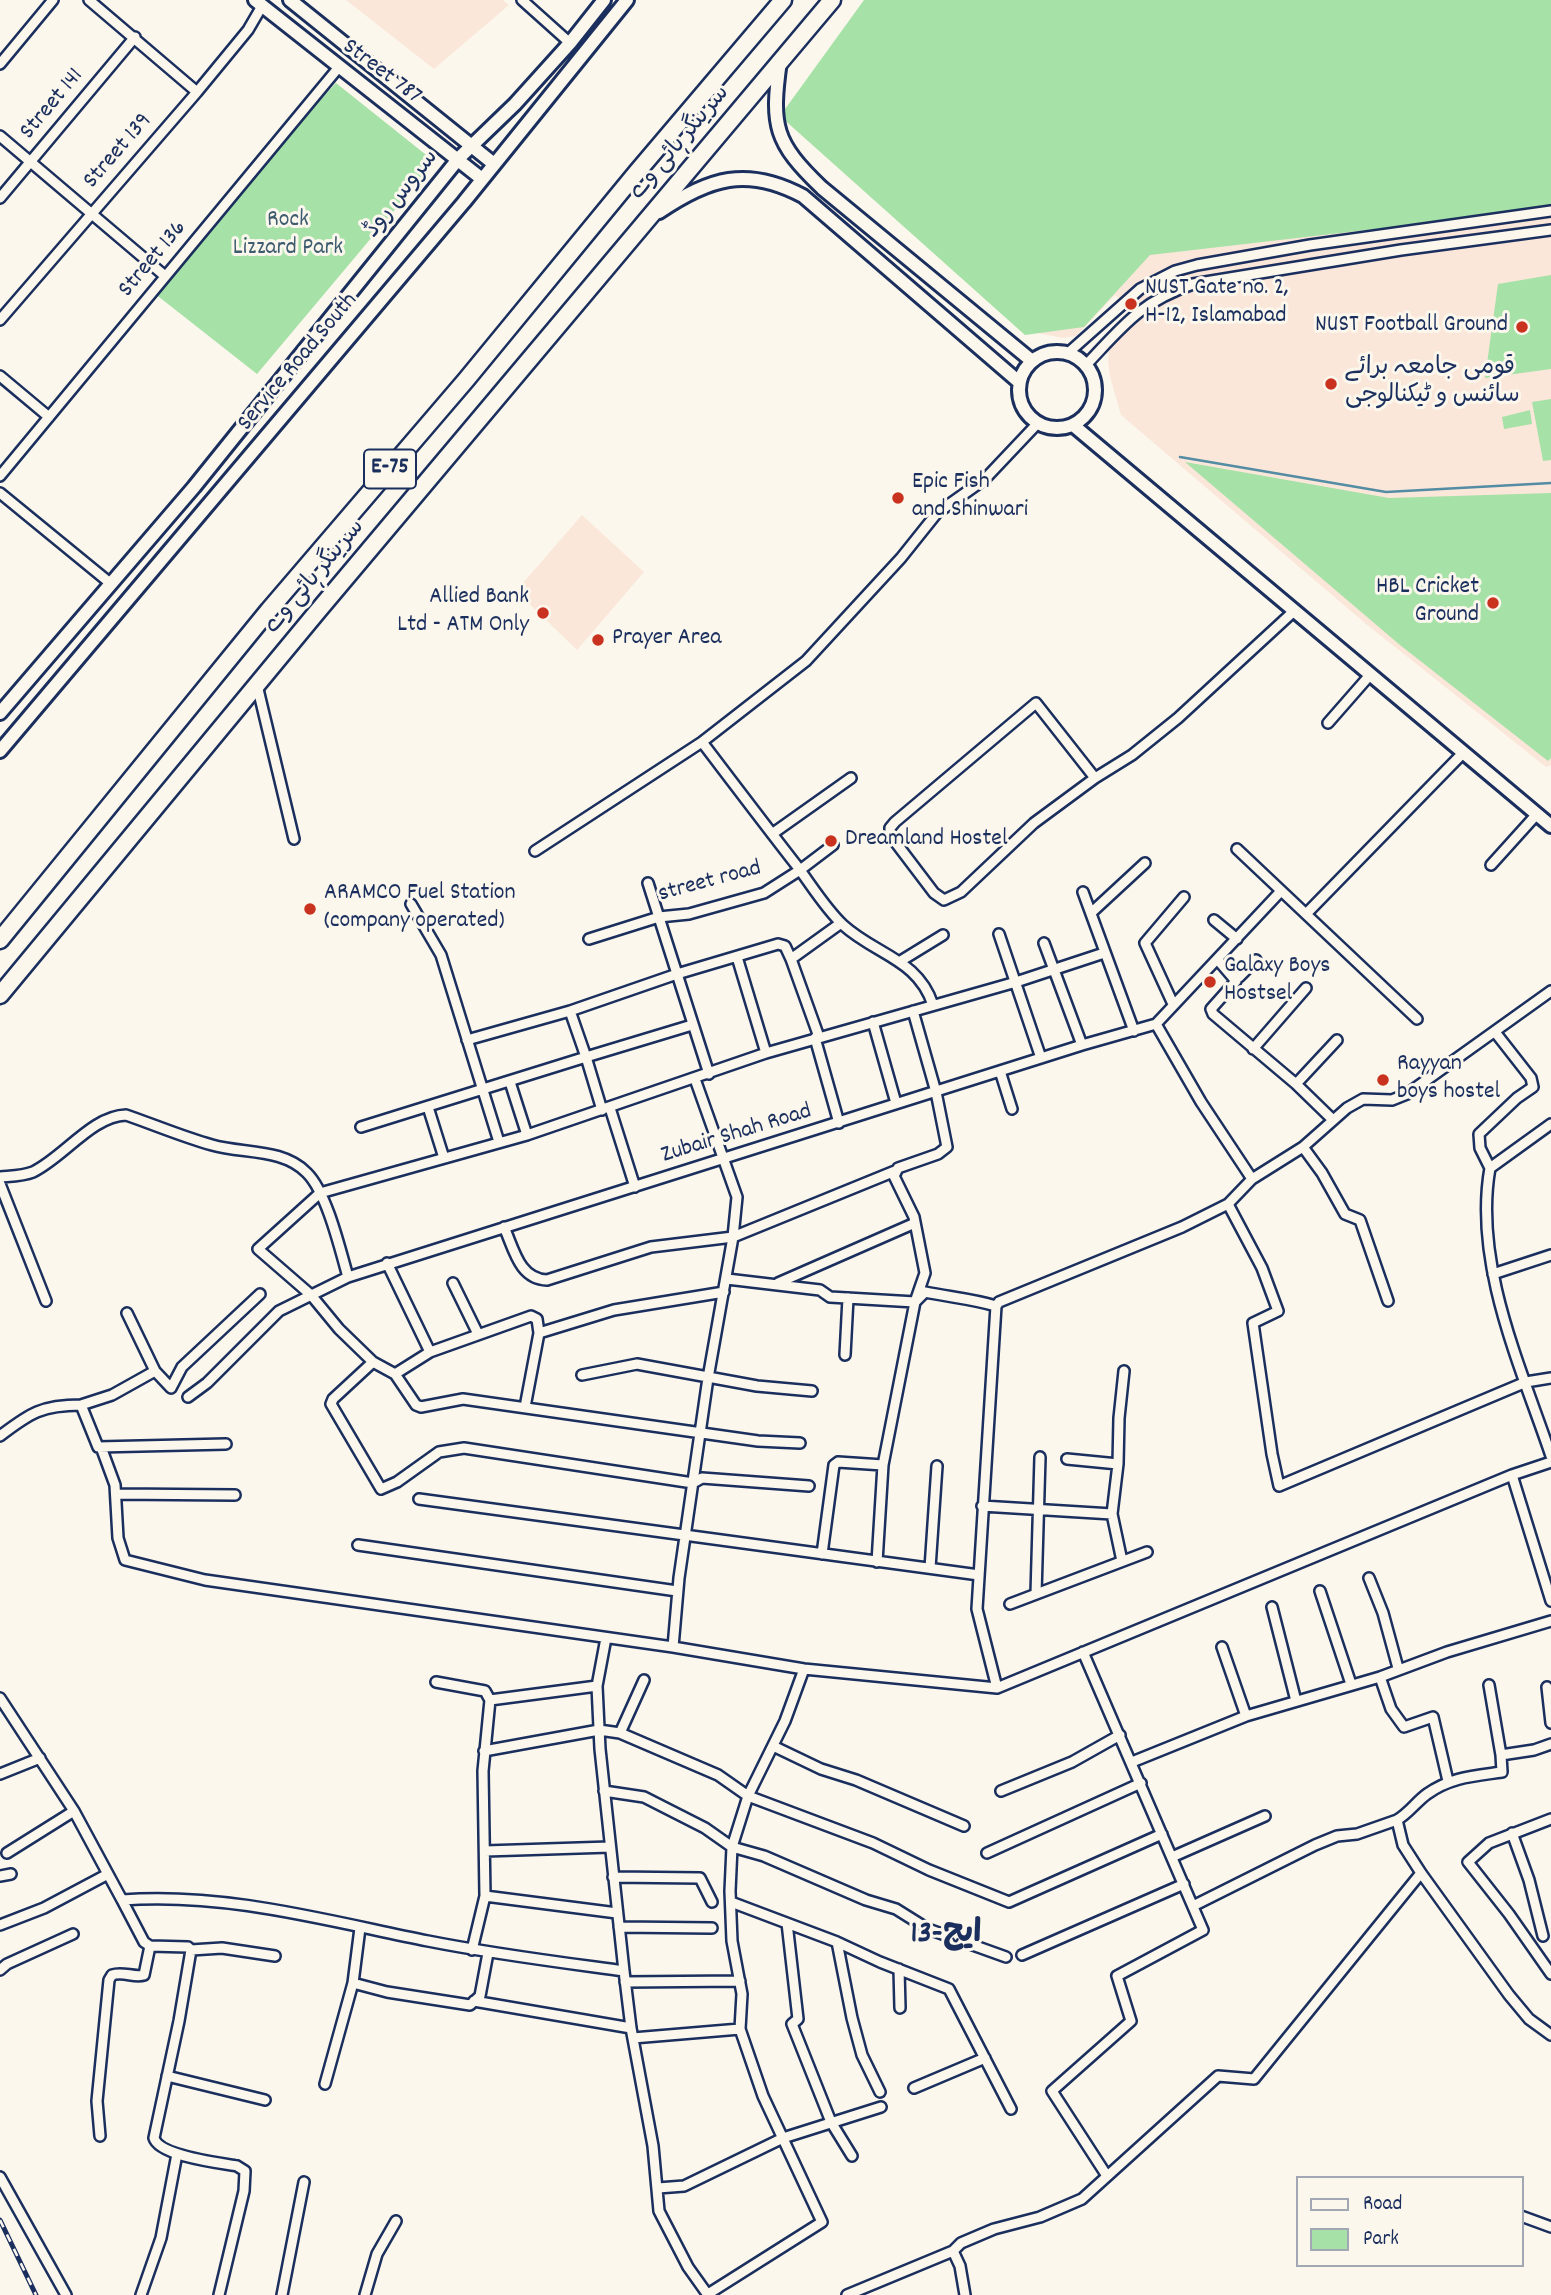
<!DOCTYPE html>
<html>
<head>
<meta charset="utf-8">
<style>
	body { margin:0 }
	#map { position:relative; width:1551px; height:2295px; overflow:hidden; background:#fbf7ec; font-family:Dekko,sans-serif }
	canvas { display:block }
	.legend { position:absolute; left:1296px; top:2176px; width:228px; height:91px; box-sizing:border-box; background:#fbf7ec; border:2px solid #a1a7b3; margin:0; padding:9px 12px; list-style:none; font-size:21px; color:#1b2f5e }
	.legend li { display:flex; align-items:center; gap:14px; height:35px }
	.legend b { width:35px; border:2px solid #a1a7b3 }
</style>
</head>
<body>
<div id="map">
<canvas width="1551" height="2295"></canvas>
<ul class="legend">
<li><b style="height:9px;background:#fbf7ec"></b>Road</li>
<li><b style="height:19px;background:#a6e1a7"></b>Park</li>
</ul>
</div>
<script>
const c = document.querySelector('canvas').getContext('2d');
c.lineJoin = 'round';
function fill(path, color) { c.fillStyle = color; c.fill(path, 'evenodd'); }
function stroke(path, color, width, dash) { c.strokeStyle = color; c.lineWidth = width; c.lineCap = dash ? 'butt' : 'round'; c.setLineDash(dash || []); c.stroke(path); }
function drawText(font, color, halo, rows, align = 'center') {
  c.font = font + ' Dekko,"Playpen Sans Arabic",sans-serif'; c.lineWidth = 6; c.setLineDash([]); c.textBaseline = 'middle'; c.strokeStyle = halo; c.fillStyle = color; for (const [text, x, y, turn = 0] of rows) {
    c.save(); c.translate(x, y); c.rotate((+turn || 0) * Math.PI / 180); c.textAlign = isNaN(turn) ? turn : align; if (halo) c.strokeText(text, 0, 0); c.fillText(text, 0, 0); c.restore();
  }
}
fill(new Path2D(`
	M346 0H503L509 5 434 69Z
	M1551 0V765L1546 767 1366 624 1121 415 1110 377 1108 361 1109 348 1139 317 1115 295 1076 336 1063 338 1037 333 1038 237Z
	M582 515 644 572 577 650 516 591Z`), '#fbe7da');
fill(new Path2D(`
	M864 0H1551V205L1427 223 1150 255 1084 327 1025 335 780 116Z
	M336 83 435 162 257 374 154 293 294 128Z
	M1551 275V369L1485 378 1498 284Z
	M1551 399V460L1543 461 1532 402Z
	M1530 410 1532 424 1504 429 1502 417Z
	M1185 462 1389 498 1551 493V758L1548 761 1400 645Z`), '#a6e1a7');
stroke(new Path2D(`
	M1180 457 1386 492 1551 483`), '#538ca3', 2.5);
const minor = new Path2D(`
	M89 0 197 92
	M522 0 570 43
	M0 64 53 0
	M0 136 165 276
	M0 198 135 37
	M0 320 197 92 248 30 262 6
	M1068 353 1140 289 1175 271 1197 265 1310 245 1551 211
	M1086 365C1123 326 1140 302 1193 284L1401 250 1551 230
	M0 376 49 417
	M0 476 339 67
	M0 493 110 583
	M257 685 294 839
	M1328 723 1370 675
	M702 742C734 784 765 825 797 866 812 886 825 908 843 925 876 955 918 959 933 1005
	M1095 778 1036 703 895 822 890 828V835L934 893 944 900 961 892 1034 823 1095 778 1132 755 1178 718 1293 612
	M772 834 851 778
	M1237 849 1417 1019
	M535 851 702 742 806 661 901 558 937 513 985 479 1037 424
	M1491 865 1537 814
	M648 883 709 1074
	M1083 892 1134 1031
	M411 904 441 955 499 1142
	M1092 912 1145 863
	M1306 914 1463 753
	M1214 920 1237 939
	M999 934 1041 1058
	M589 939 659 917 689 914 764 893 800 870 833 845
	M1044 943 1082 1045
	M737 957 766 1053
	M791 959 819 1037
	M1218 960 1236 981 1211 1009 1213 1014 1296 1084 1332 1119
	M899 962 943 935
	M1234 977H1239L1256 960
	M1173 1004 1145 943 1184 897
	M873 1022 896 1103
	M1156 1024 1201 1102 1252 1179
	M815 1038 839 1123
	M467 1040 570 1011 677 974 778 944 785 946 791 959 841 923
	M1253 1049 1306 988
	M1000 1071 1012 1109
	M510 1082 527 1135
	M1296 1084 1337 1040
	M428 1107 444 1158
	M610 1108 635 1187
	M602 1110 586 1057 692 1025
	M1551 1124 1490 1168C1473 1264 1521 1367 1551 1456
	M361 1127 586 1057 570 1011
	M1303 1147 1322 1173 1345 1214 1360 1220 1388 1301
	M1490 1168 1480 1148 1479 1134 1517 1098 1533 1087 1531 1078 1495 1032
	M0 1177C11 1176 23 1176 33 1172 64 1157 92 1116 126 1115 155 1125 183 1137 212 1145 243 1154 283 1148 307 1173 327 1193 340 1249 348 1277
	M0 1184 46 1301
	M1228 1204 1262 1268 1278 1311 1253 1323 1272 1454 1279 1486 1526 1382 1551 1378
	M504 1227C514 1249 519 1279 547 1280L651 1247 733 1237 895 1171
	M387 1263 430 1352
	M1493 1274 1551 1255
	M727 1279 820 1290 830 1297 915 1302 925 1292C949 1297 973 1299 996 1306
	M453 1283 478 1334
	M778 1283 915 1223
	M127 1313 155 1371 171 1388 182 1367 260 1294
	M845 1355 848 1298
	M373 1362 333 1399 331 1404 381 1489 397 1482 439 1452 464 1448 693 1483 702 1478 809 1486
	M395 1374 430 1352 531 1316 537 1319 539 1333 614 1310 724 1292
	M582 1375 637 1364 757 1386 812 1391
	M188 1397 207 1383 279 1311 348 1277 1082 1045 1156 1024 1281 891
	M81 1405 112 1395 155 1371
	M525 1407 539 1333
	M0 1436C30 1413 42 1405 81 1405L98 1447 226 1444
	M800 1443 758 1441 463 1399 421 1407 416 1405 395 1374 373 1362 339 1329 311 1295 258 1249 320 1193 527 1135 766 1053 1016 982 1104 953
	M101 1447 115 1485 118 1538 125 1560 205 1580 673 1647 804 1669 997 1688 1512 1475 1551 1462
	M1067 1459 1118 1464
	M1512 1475 1551 1601
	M116 1494 235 1495
	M419 1499 979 1575
	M982 1506 1112 1514
	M358 1545 677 1591
	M822 1554 834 1465 838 1462 883 1465
	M1122 1561 1112 1514 1118 1464 1119 1418 1124 1371
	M877 1562 883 1465 915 1302 925 1273 914 1217 894 1176 898 1168 938 1154 947 1147 936 1092 913 1011
	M930 1568 937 1466
	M1369 1578 1383 1613 1398 1668
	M1320 1591 1351 1684
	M1036 1594 1040 1457
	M1010 1604 1147 1552
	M1272 1607 1296 1701
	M606 1638 597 1686 600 1749 624 1971 631 2028 653 2146 659 2211 688 2267 708 2295
	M673 1647 679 1578 708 1378 733 1237 737 1197 695 1079
	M1222 1647 1246 1716
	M1083 1652 1203 1930 1117 1976 1131 2021 1052 2091 1107 2176
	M1380 1677 1391 1709 1404 1727 1433 1717 1448 1781
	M436 1682 485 1691 490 1700 483 1771 485 1896 472 1950
	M1489 1685 1501 1755
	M1547 1687 1551 1723
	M997 1688 977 1609 996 1306 999 1302 1182 1227 1228 1204 1252 1179 1303 1147 1347 1108 1363 1099 1392 1100 1407 1094 1551 991
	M0 1698 74 1811 122 1900C225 1892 328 1921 428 1941 493 1954 558 1962 624 1971
	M490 1700 597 1686
	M620 1733 644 1680
	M773 1746 821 1769 856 1780 964 1826
	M484 1751 599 1730 620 1733 718 1775 748 1796 873 1843 929 1870 1009 1902 1162 1834
	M1132 1762 1246 1716 1380 1677 1447 1652 1551 1621
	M0 1774 40 1758
	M604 1791 644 1797 705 1828 732 1847 764 1856 866 1900 896 1909 928 1929 1006 1957
	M1001 1791 1072 1762 1120 1735
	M1551 1819 1489 1843 1468 1862 1509 1914 1551 1974
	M1397 1820C1409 1813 1416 1802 1427 1794 1451 1777 1474 1776 1502 1772L1501 1755 1534 1750 1551 1744
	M1512 1833 1529 1880 1543 1936
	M485 1851 610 1847
	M7 1853 74 1811
	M987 1853 1141 1783
	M1172 1857 1265 1816
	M0 1876 11 1874
	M613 1877 700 1878 712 1902
	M485 1896 617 1913
	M122 1900 144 1942 150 1946 188 1947 191 1950 179 2021 154 2138C159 2156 220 2163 237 2166L245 2171 244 2191 219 2295
	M731 1902 837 1942 880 1962 949 1989 1011 2109
	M1193 1906 1315 1845 1337 1836 1357 1834 1397 1820 1403 1845 1421 1873 1509 1995 1529 2019 1551 2035
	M787 1923 798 2019 792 2024 831 2122 852 2156
	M0 1925 44 1908 108 1874
	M619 1927 712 1928
	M360 1928 353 1983 387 1992 470 2005 480 1996 488 1953
	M837 1942 852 2018 862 2055 880 2092
	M191 1950 222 1948 275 1956
	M1022 1955 1184 1884
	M899 1969 900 2008
	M0 1970 7 1964 73 1934
	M625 1982 740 1981
	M474 2001 631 2028
	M633 2038 740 2029
	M167 2076 265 2100
	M325 2084 353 1983
	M914 2088 985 2058
	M100 2136 97 2101 109 1980 112 1975C123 1971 134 1978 144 1975L150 1946
	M0 2177 66 2295
	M658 2188 684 2186 783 2138 881 2107
	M1521 2216 1551 2227
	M953 2251 960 2266 965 2295
	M708 2294 822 2222 763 2096 740 2029 742 1994 732 1941 730 1891 732 1847 748 1796 785 1721 804 1669
	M141 2295 161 2238 177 2154
	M282 2295 304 2182
	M365 2295 377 2254 396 2221
	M847 2295 953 2251 961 2243 994 2229 1040 2217 1082 2199 1218 2076 1254 2079 1421 1873`);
const secondary = new Path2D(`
	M255 0 482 179
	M290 0 494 164
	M780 61C771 126 774 142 822 188L1032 361
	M659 212C709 178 747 166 803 196L1019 382
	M1019 390a38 38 0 1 1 76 0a38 38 0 1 1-76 0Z
	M1073 425 1551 826
	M0 713 194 487 459 158 515 104 570 43 604 0
	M0 751 464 202 627 0`);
const trunk = new Path2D(`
	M0 940 269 610 466 380 637 172 783 0
	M0 995 317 612 832 0`);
stroke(minor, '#1b2f5e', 14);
stroke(secondary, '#1b2f5e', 18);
stroke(trunk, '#1b2f5e', 21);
stroke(minor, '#fbf7ec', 9);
stroke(secondary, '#fbf7ec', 12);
stroke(trunk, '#fbf7ec', 16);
const rail = new Path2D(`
	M0 2220 36 2295`);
stroke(rail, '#1b2f5e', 5);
stroke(rail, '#fbf7ec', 2.5, [8]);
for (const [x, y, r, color] of [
	[1131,304,7,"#c8321e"],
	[1522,327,7,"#c8321e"],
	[1331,384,7,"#c8321e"],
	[898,498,7,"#c8321e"],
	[1493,603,7,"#c8321e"],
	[543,613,7,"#c8321e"],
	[598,640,7,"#c8321e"],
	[831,841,7,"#c8321e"],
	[310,909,7,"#c8321e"],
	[1210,982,7,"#c8321e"],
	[1383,1080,7,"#c8321e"]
]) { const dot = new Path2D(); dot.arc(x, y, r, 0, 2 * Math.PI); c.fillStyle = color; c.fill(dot); stroke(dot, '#fbf7ec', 2.5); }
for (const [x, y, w] of [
	[390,469,52]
]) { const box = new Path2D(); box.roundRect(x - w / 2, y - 19.5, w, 39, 5); c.fillStyle = '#fbf7ec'; c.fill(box); stroke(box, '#1b2f5e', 2); }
drawText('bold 23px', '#1b2f5e', null, [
	["E-75",390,469]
]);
drawText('24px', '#1b2f5e', '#fbf7ec', [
	["Street 787",381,73,37],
	["Street 141",53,105,-50],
	["سرینگر ہائی وے",681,144,-50],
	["Street 139",119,152,-49],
	["سروس روڈ",403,195,-52],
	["Street 136",154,260,-50],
	["Service Road South",299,363,-50],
	["سرینگر ہائی وے",316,578,-50],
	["street road",710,883,-15],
	["Zubair Shah Road",737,1135,-17]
]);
drawText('24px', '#3e5c70', '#fbf7ec', [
	["Rock",288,222],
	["Lizzard Park",288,250]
]);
drawText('24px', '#1b2f5e', '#fbf7ec', [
	["NUST Gate no. 2,",1145,290],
	["H-12, Islamabad",1145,318],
	["NUST Football Ground",1508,327,"right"],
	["قومی جامعہ برائے",1345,370],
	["سائنس و ٹیکنالوجی",1345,398],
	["Epic Fish",912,484],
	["and Shinwari",912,512],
	["HBL Cricket",1479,589,"right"],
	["Ground",1479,617,"right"],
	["Allied Bank",529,599,"right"],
	["Ltd - ATM Only",529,627,"right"],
	["Prayer Area",612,640],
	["Dreamland Hostel",845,841],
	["ARAMCO Fuel Station",324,895],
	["(company operated)",324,923],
	["Galaxy Boys",1224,968],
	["Hostsel",1224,996],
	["Rayyan",1397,1066],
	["boys hostel",1397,1094]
], 'left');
drawText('bold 32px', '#1b2f5e', '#fbf7ec', [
	["ایچ-13",946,1937]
]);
</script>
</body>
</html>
